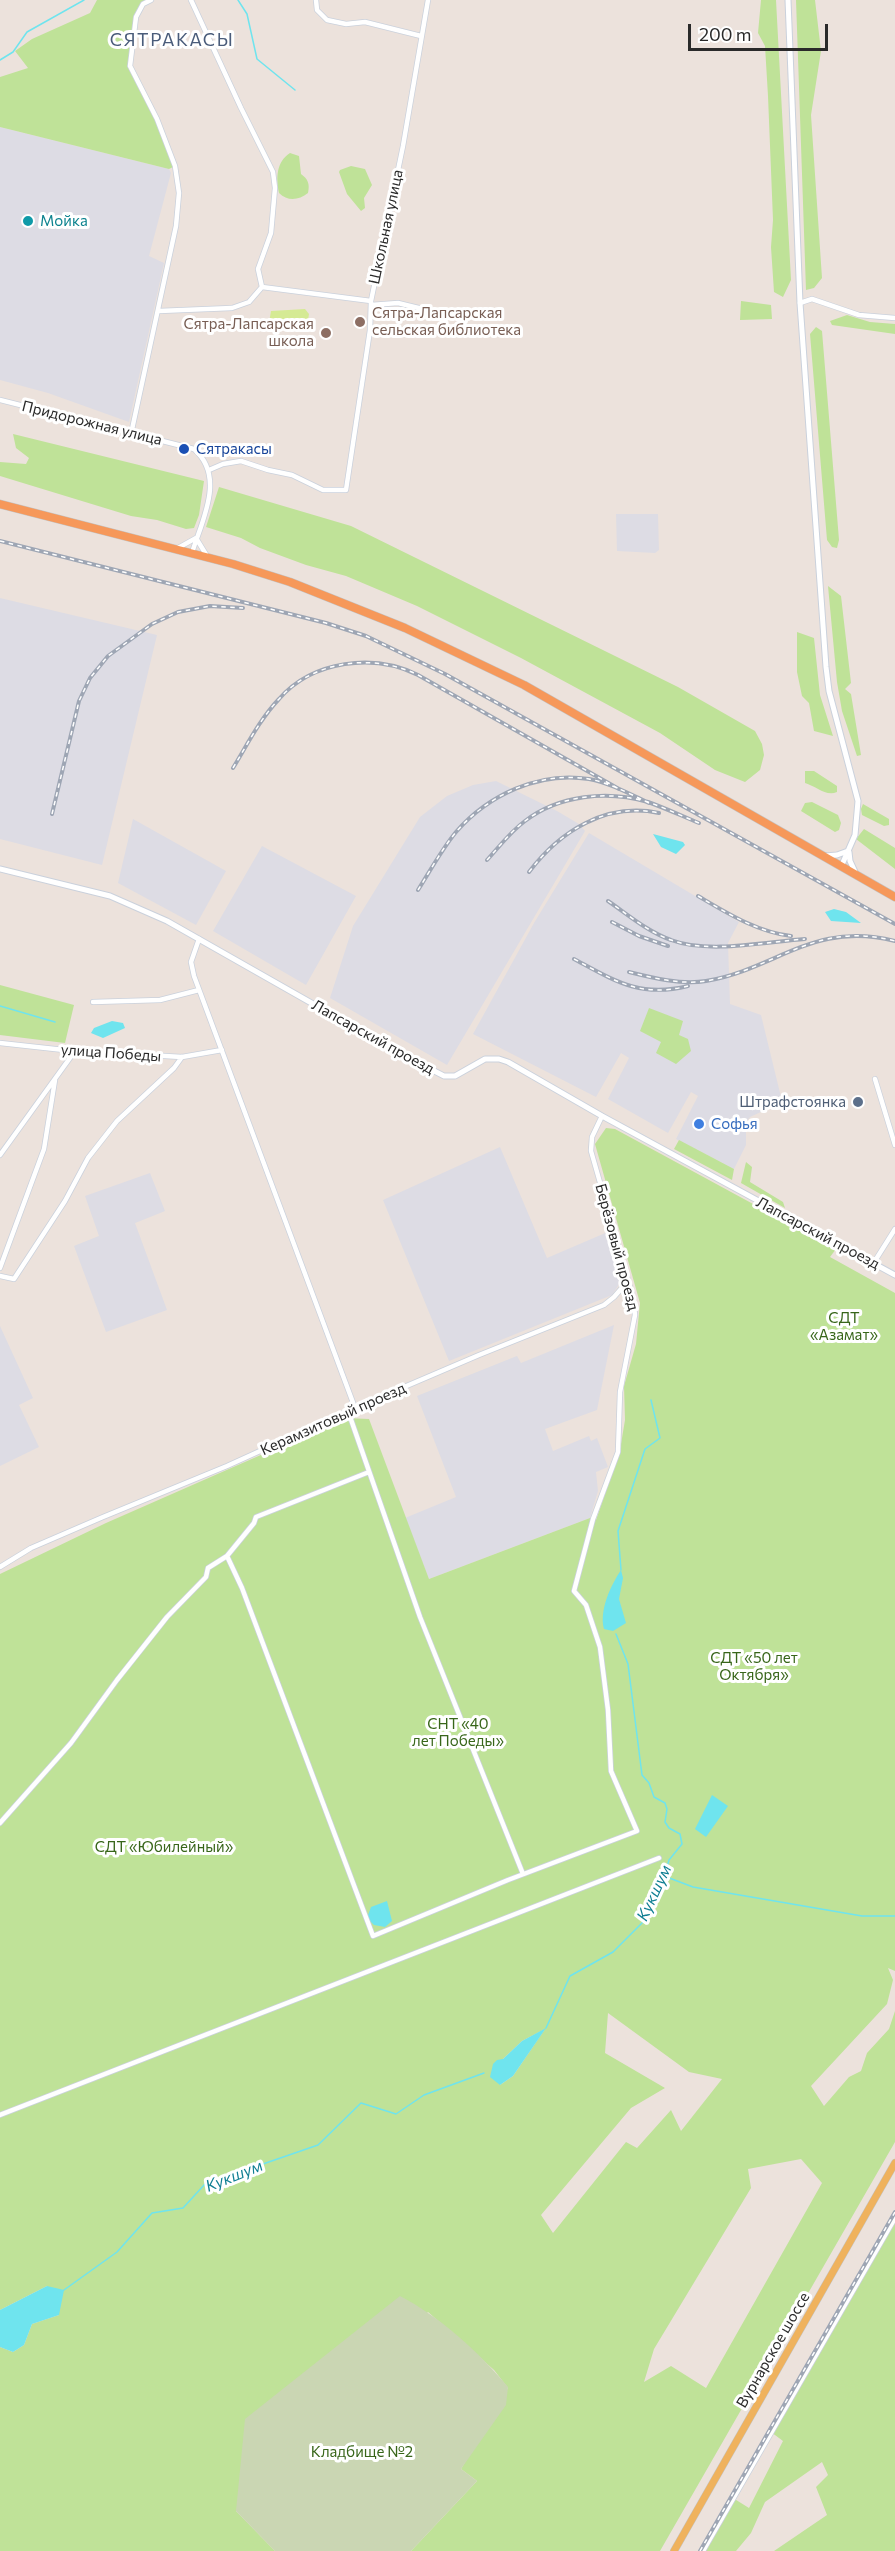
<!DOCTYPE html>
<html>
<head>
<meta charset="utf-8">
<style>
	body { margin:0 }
	#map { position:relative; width:895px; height:2551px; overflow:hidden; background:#ece2dc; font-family:Commissioner,sans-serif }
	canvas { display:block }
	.scale { position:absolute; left:688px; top:24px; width:140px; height:27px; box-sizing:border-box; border:3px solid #2a2a2a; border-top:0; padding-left:8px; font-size:18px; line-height:21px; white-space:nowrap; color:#2a2a2a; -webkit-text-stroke:4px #fff; paint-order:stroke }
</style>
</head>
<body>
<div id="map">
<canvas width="895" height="2551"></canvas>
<div class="scale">200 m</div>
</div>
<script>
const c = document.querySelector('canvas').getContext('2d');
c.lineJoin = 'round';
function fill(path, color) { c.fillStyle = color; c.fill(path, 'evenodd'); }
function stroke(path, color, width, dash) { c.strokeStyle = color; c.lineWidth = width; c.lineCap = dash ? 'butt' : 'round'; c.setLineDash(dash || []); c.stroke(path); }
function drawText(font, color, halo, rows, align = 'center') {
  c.font = font + ' Commissioner,sans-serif'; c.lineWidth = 6; c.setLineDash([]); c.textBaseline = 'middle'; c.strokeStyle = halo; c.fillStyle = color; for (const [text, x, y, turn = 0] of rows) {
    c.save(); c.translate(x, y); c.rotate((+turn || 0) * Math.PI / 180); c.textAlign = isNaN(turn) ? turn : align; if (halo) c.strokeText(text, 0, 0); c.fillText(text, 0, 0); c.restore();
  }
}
fill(new Path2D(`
	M0 127 169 169 171 173 149 256 164 263 129 422 48 393 0 380Z
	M616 514H658L659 550 655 553 617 551Z
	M0 598 157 635 102 865 0 839Z
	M496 781 557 811 579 824 585 831 447 1065 330 998 353 926 420 817 447 796 473 785Z
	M133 819 226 871 196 925 118 883Z
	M589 833 739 922 728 943 730 1004 761 1015 781 1097 776 1105 750 1117 746 1122V1145L734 1169 676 1139 698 1096 691 1092 668 1133 608 1099 629 1058 621 1053 596 1097 473 1034 534 923Z
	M262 846 356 896 306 985 213 931Z
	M500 1147 547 1258 610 1231 622 1273 620 1283 612 1295 449 1361 383 1200Z
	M150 1173 165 1211 135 1223 167 1310 106 1332 74 1246 99 1236 85 1196Z
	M614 1325 597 1410 545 1429 553 1451 589 1436 591 1441 597 1438 608 1467 596 1472 598 1491 590 1518 429 1579 405 1518 456 1497 417 1396 517 1356 521 1363Z
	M0 1326 33 1398 19 1405 39 1447 0 1466Z`), '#dddce4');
fill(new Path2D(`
	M97 0H147L139 9 130 66 157 119 175 166 169 169 0 127V77L28 68 15 51 32 39 90 13Z
	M761 0H776L791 280 783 297 774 292 771 247 773 220 768 96 765 46 758 33Z
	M796 0H815L821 51 811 115 822 278 814 288 806 290Z
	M290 153 299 156 301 174C308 179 310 184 308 193 299 200 288 202 279 193 276 178 276 162 290 153Z
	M351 166 365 169 372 185 364 198 365 208 361 211 347 194 339 172 340 170Z
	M741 301 771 305 772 319 740 320Z
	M847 315 870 322 895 324V334L832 325 830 321Z
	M816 327 822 331 839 540 837 548 832 547 827 540 810 334Z
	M13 434 204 481 199 515 194 528 186 529 157 520 131 516 0 476V462L26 464 29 458 16 448Z
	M219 487 351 526 678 687 755 731 762 744 764 755 760 770 745 782 715 770 660 733 521 658 417 606 346 576 306 565 260 548 241 538 206 527Z
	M828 586 841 596 851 683 845 689 851 694 861 755 857 756 842 711 837 682Z
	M797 632 814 638 820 695 833 736 814 731 809 703 802 696 797 672Z
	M805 771H814L837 786V792C826 797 816 786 805 783Z
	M812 802 838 815 841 823 839 830 835 832 801 811 805 803Z
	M863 804 889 819V825L884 826 862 815 861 809Z
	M864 829 895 848V869L856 839Z
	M0 985 74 1005 65 1043 0 1035Z
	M649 1008 683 1021 679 1035 688 1039 691 1051 676 1064 656 1053 661 1042 640 1031Z
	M606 1128 615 1129 836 1249 830 1257 895 1293V1971L888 1968 893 1980 887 2004 811 2086 824 2106 849 2077 861 2071 867 2053 889 2029 895 2011V2142L660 2551H411L477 2481 461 2469 508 2388 494 2370 428 2312 236 2511 275 2551H0V2347L13 2352 24 2345 32 2324 59 2315 47 2286 0 2310V1574L106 1523 345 1418 369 1419 429 1579 590 1518 596 1520 620 1450 625 1420 624 1386 636 1344 640 1303 595 1144ZM608 2013 689 2072 722 2079 681 2131 671 2110 637 2148 626 2142 553 2233 541 2215 631 2108 665 2088 605 2053ZM545 2029 513 2076 500 2085 503 2059 522 2041ZM801 2159 822 2183 706 2388 671 2366 644 2382 654 2349 751 2188 748 2169Z
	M679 1140 734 1169 732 1180 674 1149Z
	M746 1162 752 1167 750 1182 783 1202 785 1208 741 1183Z
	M895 2218V2551H774L827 2515 816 2487 828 2475 822 2462 765 2502 751 2533 736 2551H703L733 2498 749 2508 783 2441 771 2432Z`), '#bfe298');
fill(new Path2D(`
	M400 2296C439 2316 480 2353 508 2387L506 2405 461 2469 477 2481 411 2551H275L236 2511 245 2419Z`), '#cad6b3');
fill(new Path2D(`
	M305 309 309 314 307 326 273 327 269 323 271 311Z`), '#d5ea94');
fill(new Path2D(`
	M653 834 683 842 685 845 676 854 661 847Z
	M834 909 846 912 861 923 831 921 825 912Z
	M112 1021 123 1023 125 1028 103 1038 91 1033 94 1028Z
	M621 1570 623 1578 619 1599 626 1623 613 1631 604 1629C599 1610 611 1585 621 1570Z
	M712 1795 728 1806 706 1837 695 1829Z
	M387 1901 392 1921 385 1927 374 1925 367 1918 371 1907Z
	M546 2028 513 2076 500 2085 490 2077 493 2064 497 2060 503 2059 522 2041Z
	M47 2286 64 2290 59 2315 32 2324 24 2345 13 2352 0 2347V2310Z`), '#6fe4ee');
stroke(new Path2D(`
	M238 0 247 14 257 59 295 90
	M0 60 13 52 27 32 84 0
	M0 1006 55 1022
	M621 1570 618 1531 645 1449 660 1438 651 1400
	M664 1876 693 1887 862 1916H895
	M546 2028 570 1976 613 1952 645 1920 665 1874 669 1860 682 1844 680 1834 669 1828 665 1822 667 1809 665 1803 654 1797 649 1783 642 1775 628 1664 616 1634
	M64 2290 117 2252 152 2213 183 2208 205 2184 318 2145 361 2103 396 2114 424 2095 484 2073`), '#6fe4ee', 1.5);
const minor = new Path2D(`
	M191 0 241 108 273 172 275 188 271 233 258 269 262 287
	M316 0 317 10 327 20 346 24 365 22 421 36
	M800 303 812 299 859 315 895 318
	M371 305 398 303 439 313 477 317
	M159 311 232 308 249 302 262 287 371 301
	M0 400 194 449C226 477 202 520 192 553
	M131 434 176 226 179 193 175 166 157 119 130 66 136 17 143 4 151 0
	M209 470 223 464 241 461 268 470 292 475 323 490H346L370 330 371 301 403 146 428 0
	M196 538 207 556
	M178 548 196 538
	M199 939 191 962 194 976 355 1408
	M93 1002 160 1000 199 990
	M0 1043 64 1050 182 1057 222 1050
	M875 1079 895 1145
	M0 1155 75 1051
	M873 1264 895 1229
	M0 1268 44 1149 55 1080
	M0 1276 14 1279 65 1201 88 1158 117 1121 174 1068 182 1057
	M348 1411 420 1617 523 1874
	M227 1556 242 1588 373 1936 508 1880 637 1831 611 1771 608 1710 600 1647 586 1605 574 1591 593 1519 618 1452 620 1392 635 1315 633 1298 591 1151 592 1137 602 1116
	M0 1567 31 1548 103 1517 227 1466 348 1411 479 1355 604 1305 614 1297 628 1281
	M0 1823 71 1743 117 1680 167 1617 206 1577 208 1568 227 1556 254 1523 256 1517 369 1472
	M0 2115 659 1858
	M703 2551 895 2218`);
const tertiary = new Path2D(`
	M788 0 800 303 826 667 829 691 858 801 855 835 841 867
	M849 852 850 861 856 874
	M825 856 837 855 848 851
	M0 869 110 896 167 921 403 1055 444 1076H455L485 1059H499L508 1062 602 1116 895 1275`);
const primary = new Path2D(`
	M674 2551 895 2163`);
const trunk = new Path2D(`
	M0 504 233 564 290 582 405 628 524 685 895 897`);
stroke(minor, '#cad1dc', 6);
stroke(tertiary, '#cad1dc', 7);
stroke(primary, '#c3c3c3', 8);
stroke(trunk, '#c3c3c3', 9);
stroke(minor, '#fff', 4.5);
stroke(tertiary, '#fff', 5);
stroke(primary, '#efb25d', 7);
stroke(trunk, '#f6985a', 8);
const rail = new Path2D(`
	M0 541 326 623 366 636 445 674 895 924
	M233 768C247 745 260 719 279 699 313 660 374 653 418 675L619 789
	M52 814 79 701 90 678 108 656 152 624 178 612 210 606 243 608
	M487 860C499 847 510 832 525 821 559 795 607 790 648 802 665 808 682 816 699 823
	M529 872C560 831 606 802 659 813
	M418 890C430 871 442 849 456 832 488 795 539 771 589 779 610 783 630 794 649 803
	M698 896C727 913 757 932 791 936
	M608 901C627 914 648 932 671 940 708 954 765 942 805 939
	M612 922 639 936 668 946
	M574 959C615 981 640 998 688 986
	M629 972C653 978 681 985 706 981 777 969 814 920 895 941
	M700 2551 895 2212`);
stroke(rail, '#9ea6b4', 4);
stroke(rail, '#fff', 1.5, [4.5]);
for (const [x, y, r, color] of [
	[28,221,6,"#0f9aa8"],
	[360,322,6,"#8d6e63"],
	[326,333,6,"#8d6e63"],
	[184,449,6,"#1a4fb4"],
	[858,1102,6,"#5c6f8a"],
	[699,1124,6,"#3f7fe0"]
]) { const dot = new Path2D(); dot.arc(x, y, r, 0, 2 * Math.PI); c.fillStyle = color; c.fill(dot); stroke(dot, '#fff', 2); }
drawText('15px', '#0d838f', '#fff', [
	["Мойка",40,221]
], 'left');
drawText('15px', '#2a2a2a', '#fff', [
	["Школьная улица",386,227,-78],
	["Придорожная улица",92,423,14],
	["Лапсарский проезд",373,1037,29],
	["улица Победы",111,1053,4],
	["Лапсарский проезд",818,1233,28],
	["Берёзовый проезд",617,1247,75],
	["Керамзитовый проезд",333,1419,-24],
	["Вурнарское шоссе",773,2350,-60]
]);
drawText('15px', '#785e54', '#fff', [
	["Сятра-Лапсарская",372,313],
	["сельская библиотека",372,330],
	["Сятра-Лапсарская",314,324,"right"],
	["школа",314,341,"right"]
], 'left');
drawText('15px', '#164399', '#fff', [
	["Сятракасы",196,449]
], 'left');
drawText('15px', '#4e5e75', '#fff', [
	["Штрафстоянка",846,1102]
], 'right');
drawText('15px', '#366cbe', '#fff', [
	["Софья",711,1124]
], 'left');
drawText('15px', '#38661a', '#fff', [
	["СДТ",844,1318],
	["«Азамат»",844,1335],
	["СДТ «50 лет",754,1658],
	["Октября»",754,1675],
	["СНТ «40",458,1724],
	["лет Победы»",458,1741],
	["СДТ «Юбилейный»",164,1847],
	["Кладбище №2",362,2452]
]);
drawText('italic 16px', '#0e7e92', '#fff', [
	["Кукшум",654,1893,-65],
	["Кукшум",234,2176,-22]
]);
c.letterSpacing = '1.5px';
drawText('18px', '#4a5c7a', '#fff', [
	["СЯТРАКАСЫ",172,40]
]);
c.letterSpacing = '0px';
</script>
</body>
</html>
